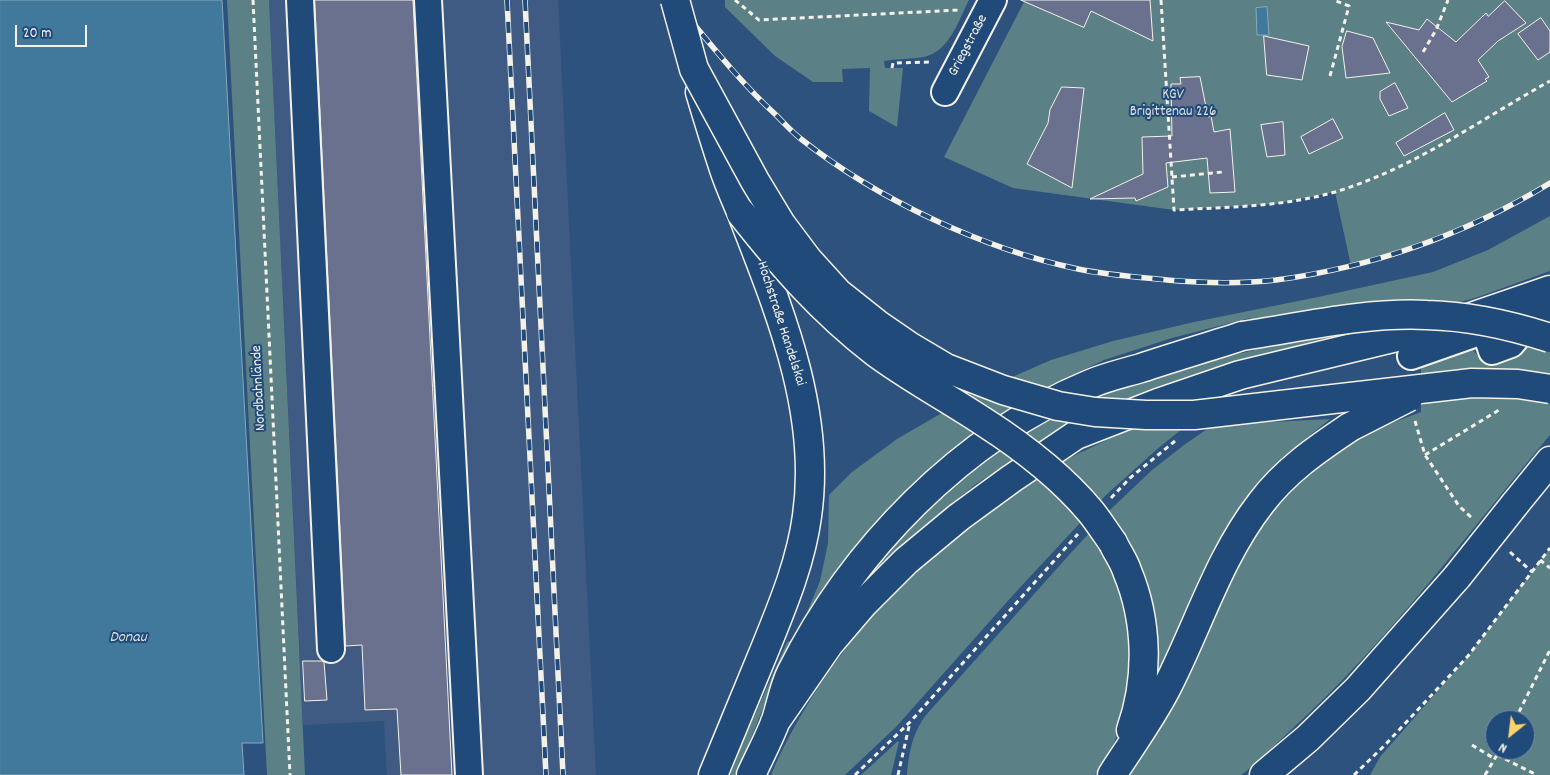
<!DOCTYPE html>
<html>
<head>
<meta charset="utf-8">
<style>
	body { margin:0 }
	#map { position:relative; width:1550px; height:775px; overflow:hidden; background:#2e527e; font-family:Dekko,sans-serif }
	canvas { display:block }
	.north { position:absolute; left:1485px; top:710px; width:50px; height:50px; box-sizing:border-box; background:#1f4a7a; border:1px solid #748da6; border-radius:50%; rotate:209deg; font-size:14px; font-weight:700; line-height:20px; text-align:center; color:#f4f1e8 }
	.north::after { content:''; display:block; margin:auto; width:18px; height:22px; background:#ffd166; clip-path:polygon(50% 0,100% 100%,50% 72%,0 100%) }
	.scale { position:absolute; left:15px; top:25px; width:72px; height:22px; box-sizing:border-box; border:2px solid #f4f1e8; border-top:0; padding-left:6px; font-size:15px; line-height:18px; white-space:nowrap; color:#f4f1e8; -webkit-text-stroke:4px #1f4a7a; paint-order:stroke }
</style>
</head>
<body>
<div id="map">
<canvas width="1550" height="775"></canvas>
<div class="north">N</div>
<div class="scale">20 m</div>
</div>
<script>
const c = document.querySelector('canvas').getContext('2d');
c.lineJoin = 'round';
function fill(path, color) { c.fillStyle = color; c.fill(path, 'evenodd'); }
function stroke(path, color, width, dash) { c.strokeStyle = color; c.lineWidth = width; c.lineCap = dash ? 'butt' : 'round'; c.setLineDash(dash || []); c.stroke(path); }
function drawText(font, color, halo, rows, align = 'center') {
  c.font = font + ' Dekko,sans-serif'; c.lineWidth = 4; c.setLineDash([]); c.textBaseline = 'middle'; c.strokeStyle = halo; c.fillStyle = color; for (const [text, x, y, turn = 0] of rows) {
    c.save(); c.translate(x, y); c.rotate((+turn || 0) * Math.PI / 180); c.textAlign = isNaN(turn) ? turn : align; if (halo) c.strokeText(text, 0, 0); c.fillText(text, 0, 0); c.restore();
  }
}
fill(new Path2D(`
	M269 0H558L596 775H387L384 721 303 725Z`), '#405b83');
fill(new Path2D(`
	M227 0H269L305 775H267Z
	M725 0H969C958 21 950 51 924 57 911 59 897 59 884 61L885 68H903L897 127 869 111 870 68 842 69 843 82H813L775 56 725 7Z
	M1025 0H1550V183C1513 206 1474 227 1432 241 1406 251 1378 258 1351 266L1335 192 1276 204 1174 210 1013 188 944 157Z
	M1550 216V271L1475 298 1207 370 1141 393 1047 438 976 484 918 531 865 582 879 560 918 516 994 451 1067 411 1125 386 1194 364 1255 350 1250 318 1172 338 1104 360 1037 392 995 418 773 684 736 775H730L743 742 787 642 796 639 820 581 828 543 829 495 852 472 897 439 978 392 1051 360 1113 341 1194 322 1318 297 1433 272 1488 250Z
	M1550 320V435C1466 535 1389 641 1292 729 1275 745 1259 762 1241 775H1127L1256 530 1297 480 1353 440 1384 426 1421 412V352L1467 342 1478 356 1492 362Z
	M1189 405 1193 420 1156 450 1105 496 1014 594 896 727 845 775H771C817 668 907 563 1004 497 1061 458 1125 431 1189 405Z
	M1330 419 1299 444 1266 478 1158 677H1155L1146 589 1130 543 1115 518 1093 541C1100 553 1111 566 1117 580 1138 631 1136 696 1113 745 1108 756 1101 765 1095 775H907C909 752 912 734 926 715L1069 555 1111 509 1152 470 1184 445 1213 425Z
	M1550 548V775H1370L1380 757 1468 656ZM1495 720H1525V750H1495Z
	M898 741 899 742 891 775H861Z`), '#5b8086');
const water = new Path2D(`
	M0 0H222L263 743H242L244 775H0Z
	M1267 7 1269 35H1257L1256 8Z`);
fill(water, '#40799b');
stroke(water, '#88a9ba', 1);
const building = new Path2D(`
	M315 0H413L452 775H401L397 709 365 710 362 645 346 646Z
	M1021 0H1150L1153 41 1091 11 1084 27Z
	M1505 1 1526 23 1498 41 1478 60 1489 77 1485 79 1487 81 1452 102 1386 22 1419 30 1427 19 1456 42 1486 13 1488 16Z
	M1541 18 1550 31V52L1538 60 1518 34Z
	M1347 31 1373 38 1390 73 1346 78 1342 47Z
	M1264 36 1309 46 1302 80 1267 75Z
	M1200 77 1208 117 1211 116 1214 132 1230 129 1235 192 1210 193 1207 158 1166 163 1168 187 1136 201 1135 198 1090 199 1143 174 1142 137 1172 136 1171 84H1181L1180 78Z
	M1395 83 1408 108 1389 116 1380 99V92Z
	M1062 87 1084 88 1072 188 1027 164 1048 123 1050 110Z
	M1445 113 1454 130 1404 156 1396 143Z
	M1333 119 1343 138 1309 154 1301 137Z
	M1283 122 1285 155 1267 157 1261 125Z
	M303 661H322L324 662 327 700 305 701Z`);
fill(building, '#6a718e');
stroke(building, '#f4f1e8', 1);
const minor = new Path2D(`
	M300 0 331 649
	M428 0 469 775
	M945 92 993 0
	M1411 356 1485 330 1492 351 1511 344 1534 316 1550 313`);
const highway = new Path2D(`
	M700 92C708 119 716 145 725 172 730 186 736 200 742 214 779 310 822 411 807 516 801 562 782 607 765 649 748 691 730 733 713 775
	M1515 504 1550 461
	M1113 543C1117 552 1124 561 1127 571 1148 621 1149 679 1131 730
	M775 722 829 644 864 603 906 561 959 517 1011 479 1076 435 1158 403 1240 375 1451 324 1550 290
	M751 775C759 757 769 739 776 720 781 705 784 687 791 673 852 550 962 437 1090 384 1106 377 1124 373 1141 368 1174 357 1208 347 1242 336
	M1112 775C1131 745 1152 717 1168 685 1199 624 1219 557 1261 503 1285 471 1317 449 1350 427
	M1264 775 1308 738 1358 689 1457 577`);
stroke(minor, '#f4f1e8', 30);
stroke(highway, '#f4f1e8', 31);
stroke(new Path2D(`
	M253 0 290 775
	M735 0 759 20 960 10
	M1161 0 1174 210C1227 207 1283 207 1335 192 1412 169 1480 120 1550 81
	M1423 52 1436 30 1448 0
	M892 68 893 63 932 62
	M1330 76 1349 6 1336 1V0
	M1172 177 1223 172
	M1415 421 1425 455 1459 506 1472 518
	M1425 455 1499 410
	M1111 498 1130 478 1175 441
	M1510 552 1532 572
	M1540 560 1550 568
	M1515 720 1550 650
	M1472 745 1495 759
	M1497 755 1537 775
	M855 775 911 721 1078 534
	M898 775 910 722
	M1354 775 1385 745 1468 656 1550 548
	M1485 775 1500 750`), '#f4f1e8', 3, [5, 4]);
stroke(minor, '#1f4a7a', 26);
stroke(highway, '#1f4a7a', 28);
const rail = new Path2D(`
	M507 0 546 775
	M525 0 563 775
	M674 0C707 40 738 80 776 115 784 123 792 132 801 139 877 199 983 249 1078 269 1107 275 1137 277 1167 280 1202 283 1240 284 1276 280 1373 267 1466 234 1550 183`);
stroke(rail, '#f4f1e8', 5.5);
stroke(rail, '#1f4a7a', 4, [11]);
const highwayBridge = new Path2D(`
	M675 0 694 69 755 181 781 224 808 260 838 293 877 324 909 346 946 368 1003 390 1058 406 1095 412 1146 415H1194L1472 383 1518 384 1550 389
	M741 213C783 266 821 310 875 352 910 378 948 398 984 422 1023 447 1061 476 1091 512 1099 522 1106 533 1113 543
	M1242 336C1302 327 1365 312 1427 315 1469 316 1510 325 1550 338
	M1350 427 1409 397
	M1457 577 1515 504`);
stroke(highwayBridge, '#f4f1e8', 31, []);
stroke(highwayBridge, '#1f4a7a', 28);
drawText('15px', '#f4f1e8', '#1f4a7a', [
	["Griegstraße",969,46,-62],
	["Hochstraße Handelskai",780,324,72],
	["Nordbahnlände",260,388,-93]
]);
drawText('15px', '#dde0d9', '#1f4a7a', [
	["KGV",1173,96],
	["Brigittenau 226",1173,113]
]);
drawText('italic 16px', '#d9dfdc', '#1f4a7a', [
	["Donau",128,639]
]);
</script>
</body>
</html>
